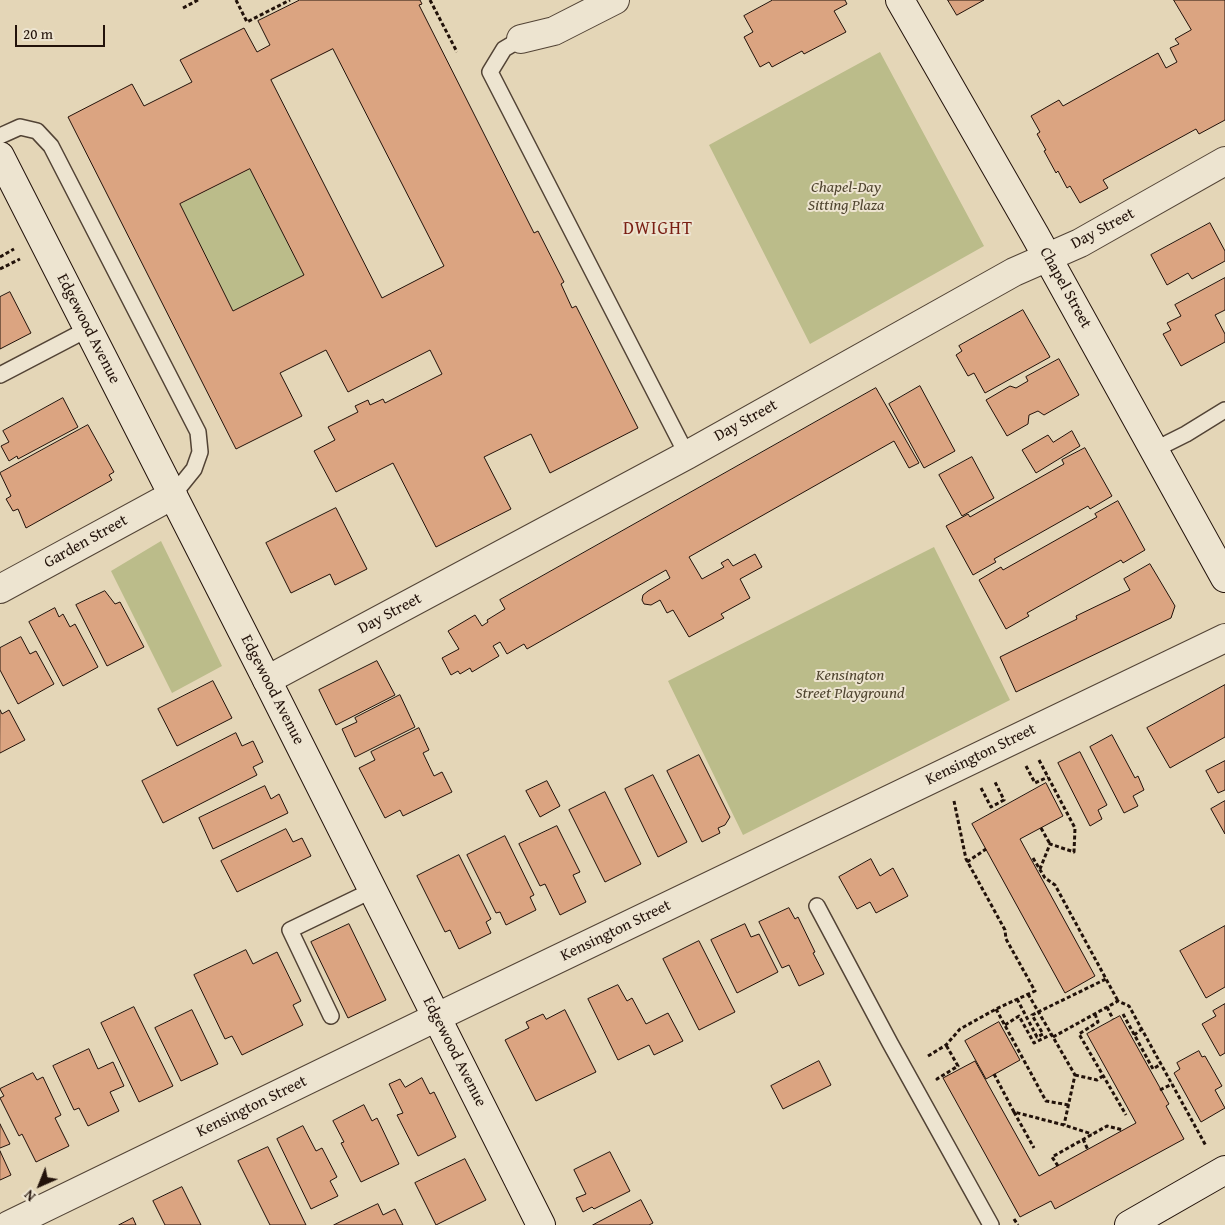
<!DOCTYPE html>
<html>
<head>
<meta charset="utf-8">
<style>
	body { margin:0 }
	#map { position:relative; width:1225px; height:1225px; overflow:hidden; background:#e4d6b7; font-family:"Gentium Book Plus",serif }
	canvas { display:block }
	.north { position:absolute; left:15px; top:1160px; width:50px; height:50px; -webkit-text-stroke:4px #ede4d0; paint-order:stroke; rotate:224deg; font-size:14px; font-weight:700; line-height:20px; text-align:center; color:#22120a }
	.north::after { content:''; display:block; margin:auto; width:18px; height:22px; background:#22120a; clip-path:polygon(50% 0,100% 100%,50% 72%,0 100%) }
	.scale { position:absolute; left:15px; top:25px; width:90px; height:22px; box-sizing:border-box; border:2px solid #22120a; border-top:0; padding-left:6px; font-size:15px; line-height:18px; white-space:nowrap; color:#22120a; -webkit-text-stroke:4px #ede4d0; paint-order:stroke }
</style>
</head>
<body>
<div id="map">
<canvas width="1225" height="1225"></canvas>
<div class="north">N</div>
<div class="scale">20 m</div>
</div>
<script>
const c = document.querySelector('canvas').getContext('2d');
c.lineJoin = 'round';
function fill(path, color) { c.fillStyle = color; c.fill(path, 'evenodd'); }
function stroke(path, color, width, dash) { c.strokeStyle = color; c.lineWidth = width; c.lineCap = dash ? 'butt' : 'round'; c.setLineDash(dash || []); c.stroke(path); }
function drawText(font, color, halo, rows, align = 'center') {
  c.font = font + ' "Gentium Book Plus",serif'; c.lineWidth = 4; c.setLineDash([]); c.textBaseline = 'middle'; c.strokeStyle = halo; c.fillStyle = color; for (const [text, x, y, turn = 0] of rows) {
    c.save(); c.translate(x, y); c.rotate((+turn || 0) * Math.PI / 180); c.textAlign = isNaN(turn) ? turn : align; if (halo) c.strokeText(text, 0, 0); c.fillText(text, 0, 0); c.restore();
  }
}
fill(new Path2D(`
	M880 52 984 246 810 344 709 145Z
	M250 169 304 275 233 311 180 204Z
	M161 541 222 666 172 693 111 571Z
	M934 547 1010 700 743 835 668 681Z`), '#bbbc8a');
const building = new Path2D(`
	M300 0H420L422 4 419 5 534 233 538 231 564 282 561 284 572 308 576 306 638 428 550 473 531 434 484 457 511 509 436 547 393 463 336 492 314 451 335 440 328 427 358 412 355 406 368 400 370 405 383 399 385 403 442 374 430 350 348 392 326 350 280 373 302 416 236 449 68 117 132 84 144 106 192 82 180 60 244 28 257 52 270 45 258 21ZM333 49 444 266 382 298 271 80ZM250 169 304 275 233 311 180 204Z
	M773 0H845L847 4 834 11 846 32 804 54 802 51 772 67 769 62 760 67 744 37 753 32 744 16Z
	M948 0H984L957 15Z
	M1174 0H1225V120L1199 134 1196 129 1103 180 1108 188 1080 203 1070 186 1067 188 1058 171 1056 173 1044 151 1046 150 1037 134 1040 132 1031 116 1059 100 1063 106 1158 53 1166 68 1177 62 1170 48 1179 44 1175 39 1191 30Z
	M1210 223 1225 251V261L1192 279 1188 273 1167 285 1151 255Z
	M1225 278V310L1215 315 1225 334V342L1181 366 1163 334 1171 330 1167 323 1181 316 1175 305Z
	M10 292 31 333 0 349V297Z
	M1023 310 1050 357 985 393 974 373 968 376 956 355 962 351 959 346Z
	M1059 359 1079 395 1044 415 1038 411 1029 415 1028 424 1007 436 986 400 1010 386 1016 388 1028 381 1026 377Z
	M920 386 955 451 924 468 889 404Z
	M876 388 919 463 909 468 894 441 689 557 702 579 724 567 721 563 728 559 733 566 755 554 762 567 740 579 750 598 721 614 724 618 689 637 673 610 667 613 660 600 651 605 644 604 642 600 643 595 648 591 670 578 666 570 527 649 524 644 507 654 500 642 493 646 499 656 472 672 470 668 460 674 458 671 451 675 442 658 459 649 448 631 475 615 482 626 488 622 487 620 505 609 500 600Z
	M63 398 78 427 18 459 17 456 9 461 1 446 9 442 3 431Z
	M88 425 114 472 109 475 112 480 26 528 18 509 13 511 6 499 11 496 0 473Z
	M1072 431 1080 446 1036 473 1022 450 1048 435 1053 442Z
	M1085 448 1112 496 1090 509 1088 506 994 559 996 562 973 575 946 526 968 514 970 517 1064 464 1062 460Z
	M972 457 994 498 962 516 939 475Z
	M1118 501 1145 550 1123 563 1121 560 1027 613 1029 616 1006 629 979 580 1001 567 1003 570 1097 517 1095 514Z
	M336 508 367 569 335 585 330 574 291 593 266 543Z
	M1150 564 1175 606 1171 618 1016 692 1000 657 1077 619 1076 616 1130 590 1124 579Z
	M105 591 115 604 120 602 144 647 107 666 76 605Z
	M55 608 59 617 63 614 70 627 75 624 98 667 63 686 29 622Z
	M21 637 30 654 36 651 54 684 18 704 0 670V648Z
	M377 661 395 695 336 725 319 690Z
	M213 681 232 718 177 746 158 709Z
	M1225 685V737L1170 768 1147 728Z
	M400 695 415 727 355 757 342 729 357 722 355 718Z
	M0 710 2 714 9 710 25 740 0 753Z
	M419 728 429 750 423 753 434 776 442 772 452 792 403 816 400 810 385 818 359 768 375 760 371 752Z
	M236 733 242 746 253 741 263 762 253 767 257 775 163 823 142 781Z
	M1112 735 1135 778 1138 776 1144 790 1133 796 1138 806 1124 813 1090 747Z
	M1080 752 1107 805 1098 810 1102 819 1090 826 1058 763Z
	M699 755 730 817 725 825 718 828 720 833 702 842 667 771Z
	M1225 761V790L1218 793 1206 771Z
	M653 775 687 842 658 857 625 789Z
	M547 781 560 806 540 817 526 791Z
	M1046 783 1063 816 1020 839 1095 976 1065 993 972 824Z
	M265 786 271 799 279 794 288 813 213 849 199 818Z
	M605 792 641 864 605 882 569 810Z
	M1225 801V834L1211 809Z
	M557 826 580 872 573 875 586 902 560 915 545 884 540 886 519 844Z
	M286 829 293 842 302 838 311 856 237 892 221 861Z
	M505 836 534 895 530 897 536 910 506 925 500 912 496 913 467 855Z
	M459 855 491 919 486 922 491 933 459 949 450 930 445 932 417 876Z
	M871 859 880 876 893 868 908 896 876 913 870 902 857 909 839 877Z
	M789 908 795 919 798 917 815 952 813 953 824 974 799 986 789 965 782 968 759 922Z
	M349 924 386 1000 348 1018 311 942Z
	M745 924 751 937 759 934 778 972 737 993 711 940Z
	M1225 926V987L1206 998 1180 951Z
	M699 941 735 1012 699 1030 663 959Z
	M246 950 253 964 277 952 301 1001 293 1005 303 1025 242 1055 232 1036 225 1039 194 975Z
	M618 985 627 1001 632 998 646 1024 668 1013 683 1041 654 1055 649 1045 618 1060 588 999Z
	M1225 1004V1053L1220 1056 1202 1024 1216 1016 1213 1011Z
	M134 1007 173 1086 139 1102 101 1023Z
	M192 1010 218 1064 181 1081 155 1028Z
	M565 1010 596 1072 536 1101 505 1040 529 1028 526 1022 543 1014 546 1019Z
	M1120 1016 1169 1104 1166 1106 1184 1139 1055 1209 1051 1201 1020 1217 943 1078 975 1061 1039 1176 1136 1123 1087 1034Z
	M999 1022 1020 1060 986 1079 965 1041Z
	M89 1049 98 1069 113 1062 124 1086 110 1092 119 1111 88 1126 79 1108 74 1110 53 1066Z
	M1199 1051 1202 1057 1205 1056 1222 1086 1215 1090 1225 1108 1201 1122 1174 1073 1180 1069 1177 1063Z
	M819 1061 831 1085 783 1109 771 1086Z
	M33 1073 37 1080 43 1077 61 1115 55 1118 69 1146 36 1162 22 1134 19 1136 0 1098 4 1096 0 1089Z
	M422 1078 430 1094 434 1092 456 1137 418 1156 397 1115 403 1113 389 1084 400 1079 405 1087Z
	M364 1105 372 1121 377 1118 399 1164 361 1182 341 1143 344 1142 333 1121Z
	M0 1124 10 1144 0 1148Z
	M303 1126 316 1151 322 1148 337 1177 330 1181 338 1196 311 1209 277 1139Z
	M268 1147 306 1225H270L238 1161Z
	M0 1151 11 1175 0 1180Z
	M610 1152 630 1191 594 1209 592 1207 583 1212 576 1198 586 1194 574 1170Z
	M465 1159 486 1200 436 1225 415 1183Z
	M182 1187 201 1225H165L153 1201Z
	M641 1200 653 1223 649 1225H593Z
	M378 1204 383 1215 395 1209 403 1225H334Z
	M133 1218 136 1225H119Z`);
fill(building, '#dba481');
stroke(building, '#22120a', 1);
const service = new Path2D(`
	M521 39 504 49 490 72 687 455
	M0 136 20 127 37 131 51 146 198 432 200 452 194 469 173 495
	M0 375 88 329
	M1154 450 1186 434 1225 410
	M817 906 890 1043 991 1225
	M331 1016 290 930 373 890`);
const minor = new Path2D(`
	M521 39 554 31 615 0
	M0 589 173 495
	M267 680 687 455 1014 272 1080 243 1225 161
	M9 1225 437 1017 1225 638`);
const secondary = new Path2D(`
	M900 0 1035 235 1225 578
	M0 156 267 680 541 1225
	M1129 1225 1225 1170`);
stroke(service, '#524335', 18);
stroke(minor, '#524335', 30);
stroke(secondary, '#22120a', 30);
stroke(new Path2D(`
	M236 0 247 22 290 0
	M430 0 457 52
	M183 8 198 0
	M0 257 14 249
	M0 269 20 259
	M1039 760 1075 828 1074 852 1050 844 1040 869
	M1026 766 1035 783 1048 777
	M981 788 991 807 1004 800 995 782
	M1041 828 1050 844
	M1033 858 1045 878 1055 885 1118 1001
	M967 862 986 849
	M1028 994 1075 1075 1064 1125
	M1017 999 1037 1037 1043 1034 1032 1015 1106 979
	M1107 1007 1113 1019
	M996 1009 1046 1101 1069 1105
	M1095 1014 1098 1022 1079 1034 1126 1115
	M1123 1014 1153 1069 1161 1064
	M1005 1025 1019 1016 1034 1043 1052 1034
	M1134 1035 1142 1029
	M1053 1037 1118 1001 1129 1006 1206 1146
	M928 1056 946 1045 960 1029 996 1009 1035 991 1006 939 1005 930 966 859 954 801
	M994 1074 1014 1112 1064 1125 1092 1134
	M1075 1075 1097 1080 1103 1076
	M938 1080 937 1079 958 1066 946 1045
	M1160 1090 1172 1084
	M1014 1112 1034 1148
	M1083 1139 1088 1150
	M1058 1166 1052 1157 1107 1126 1123 1130
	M1014 1219 1018 1225`), '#22120a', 3, [4, 2.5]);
stroke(service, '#ede4d0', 15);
stroke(minor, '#ede4d0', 28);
stroke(secondary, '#ede4d0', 28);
drawText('italic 16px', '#504530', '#ede4d0', [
	["Chapel-Day",846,188],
	["Sitting Plaza",846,206],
	["Kensington",850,676],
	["Street Playground",850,694]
]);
drawText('16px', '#22120a', '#ede4d0', [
	["Day Street",1103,229,-28],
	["Chapel Street",1065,288,61],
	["Edgewood Avenue",88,329,63],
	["Day Street",746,421,-29],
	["Garden Street",86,542,-29],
	["Day Street",390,614,-28],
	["Edgewood Avenue",272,690,63],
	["Kensington Street",981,755,-26],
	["Kensington Street",616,931,-26],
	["Edgewood Avenue",454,1052,63],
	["Kensington Street",252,1107,-26]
]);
c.letterSpacing = '1px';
drawText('18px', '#7a1f14', '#ede4d0', [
	["DWIGHT",658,229]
]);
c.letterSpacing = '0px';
</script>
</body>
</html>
